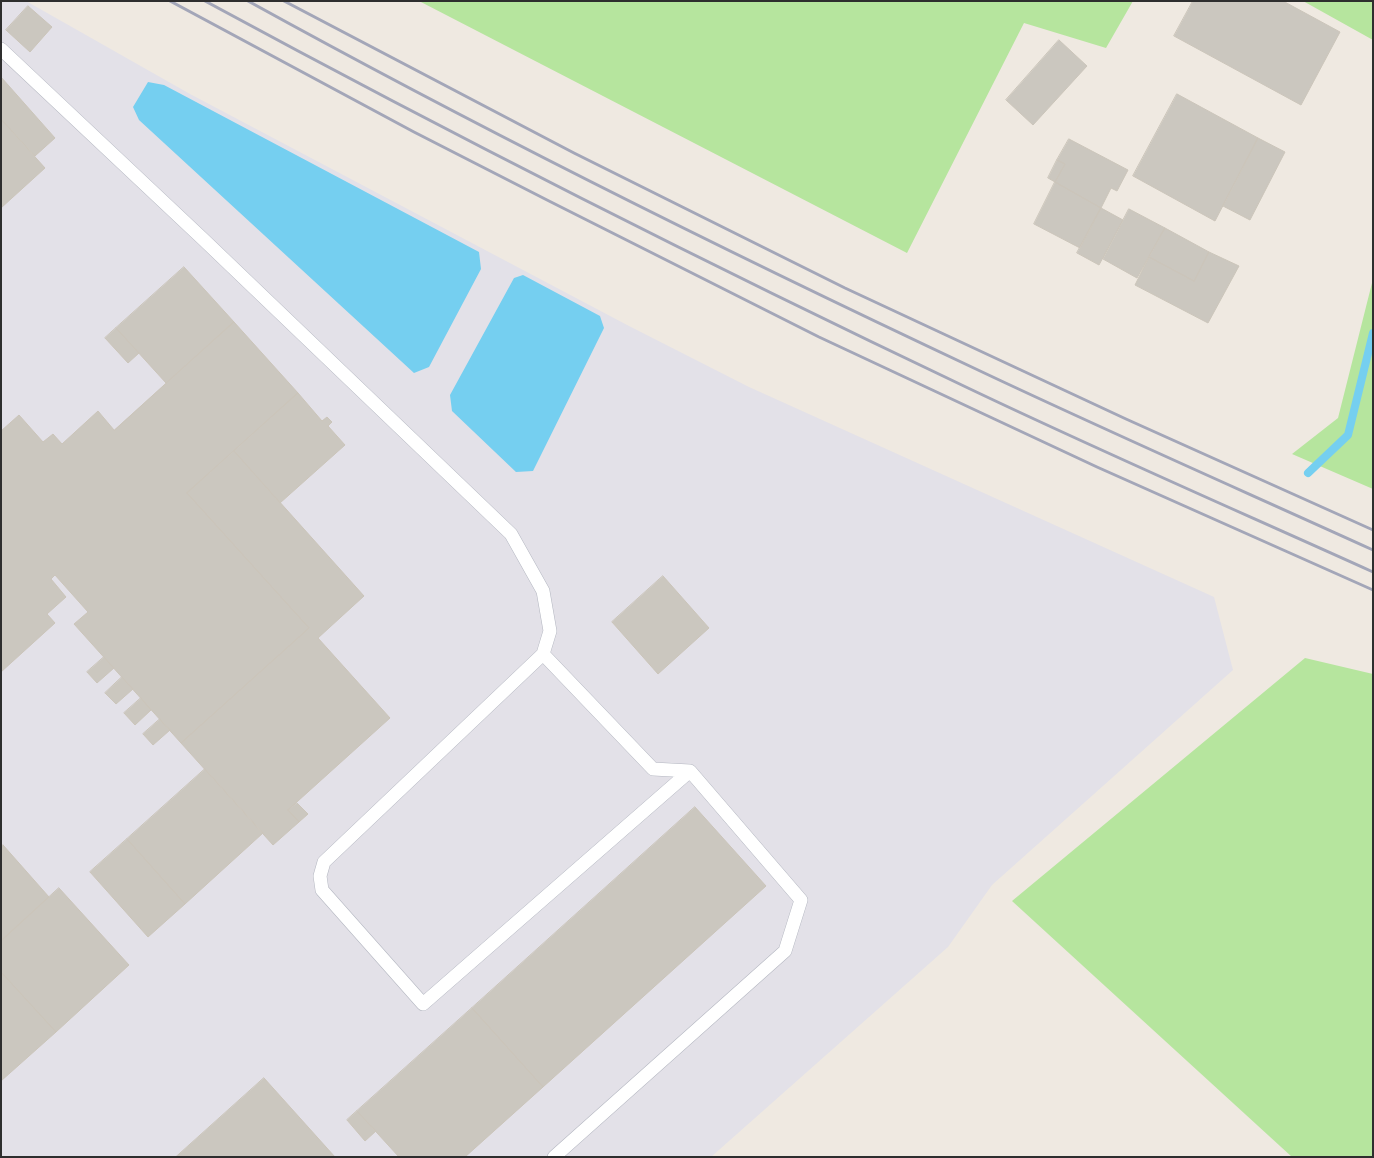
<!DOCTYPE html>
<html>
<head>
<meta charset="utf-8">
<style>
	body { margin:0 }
	#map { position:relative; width:1374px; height:1158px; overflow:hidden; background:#efe9e1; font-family:Arial,sans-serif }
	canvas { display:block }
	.frame { position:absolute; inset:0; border:2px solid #2e2e2e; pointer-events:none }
</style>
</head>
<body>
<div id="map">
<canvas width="1374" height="1158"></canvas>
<div class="frame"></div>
</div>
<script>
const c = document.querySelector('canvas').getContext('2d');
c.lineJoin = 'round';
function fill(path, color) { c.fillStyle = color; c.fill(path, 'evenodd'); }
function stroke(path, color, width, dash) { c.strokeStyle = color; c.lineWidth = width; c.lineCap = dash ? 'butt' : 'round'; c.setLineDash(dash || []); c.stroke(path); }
fill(new Path2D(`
	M1 1H26L190 94 629 326 749 387 1214 597 1233 670 992 885 948 947 711 1157H1Z`), '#e3e1e8');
fill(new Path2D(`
	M419 1H1133L1106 48 1024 23 907 253Z
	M1303 1H1373V40Z
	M1373 279V489L1292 454 1338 418Z
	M1305 658 1373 674V1157H1292L1012 901Z`), '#b6e59e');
fill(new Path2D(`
	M148 82 164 85 479 252 481 269 429 367 414 373 139 120 133 107Z
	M523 275 600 316 604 328 533 471 516 472 452 411 450 395 514 278Z`), '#75cff0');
stroke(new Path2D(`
	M1308 473 1348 435 1373 333`), '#75cff0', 8);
const building = new Path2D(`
	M1193 1H1283L1340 32 1301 105 1174 36Z
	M28 6 52 27 30 52 6 30Z
	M1059 40 1087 66 1033 125 1006 100Z
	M1 77 55 138 35 156 1 119Z
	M1177 94 1258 138 1215 221 1133 176Z
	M1 119 45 168 1 208Z
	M1258 138 1285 152 1250 220 1223 206Z
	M1069 139 1128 170 1117 191 1111 188 1101 208 1055 182 1065 164 1057 160Z
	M1057 160 1065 164 1055 182 1048 178Z
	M1055 182 1101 208 1080 248 1034 224Z
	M1101 208 1123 220 1099 265 1077 253Z
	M1129 209 1165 228 1137 278 1103 259Z
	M1165 228 1209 252 1194 281 1149 257Z
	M1209 252 1239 266 1208 323 1135 285 1149 257 1194 281Z
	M184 267 234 322 166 383 116 328Z
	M234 322 298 393 187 493 309 628 181 743 74 624 88 612 55 575 51 579 66 597 47 614 55 623 1 672V431L19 415 43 442 53 434 62 444 98 411 114 430Z
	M116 328 139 353 128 363 105 338Z
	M298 393 322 421 327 417 332 422 328 426 345 445 280 503 234 451Z
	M234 451 364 596 318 638 390 718 288 810 299 822 273 845 181 743 309 628 187 493Z
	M663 576 709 628 658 674 612 622Z
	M104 657 114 668 97 683 87 672Z
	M122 677 133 689 116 704 105 693Z
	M141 698 151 710 135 725 124 713Z
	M160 719 170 730 153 745 143 734Z
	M205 769 263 833 185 904 127 839Z
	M297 803 308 814 299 822 288 810Z
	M695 807 766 886 543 1087 472 1008Z
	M127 839 185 904 148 937 90 872Z
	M3 845 49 897 1 941V847Z
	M59 888 129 965 56 1032 1 972V941Z
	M1 972 56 1032 1 1081Z
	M472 1008 543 1087 465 1157H399L357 1111Z
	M264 1078 335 1157H176Z
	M357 1111 376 1131 365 1141 347 1120Z`);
fill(building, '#cbc7bf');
stroke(building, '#cbc5ba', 1);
const lane = new Path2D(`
	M1 49 204 240 511 534 543 591 550 631 543 654 324 862 320 876 322 890 423 1004 690 771
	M543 654 653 769 690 771 801 900 785 951 554 1157`);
stroke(lane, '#b4b7c1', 14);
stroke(lane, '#fff', 13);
stroke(new Path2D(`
	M170 1 414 132 549 201 819 337 1097 467 1373 590
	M205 1C456 137 711 266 968 388 1102 452 1238 511 1373 572
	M248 1C487 133 731 254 978 370 1109 432 1241 490 1373 550
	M284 1 574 153 845 288 1126 419 1373 530`), '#a3a6b8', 3);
</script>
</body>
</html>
